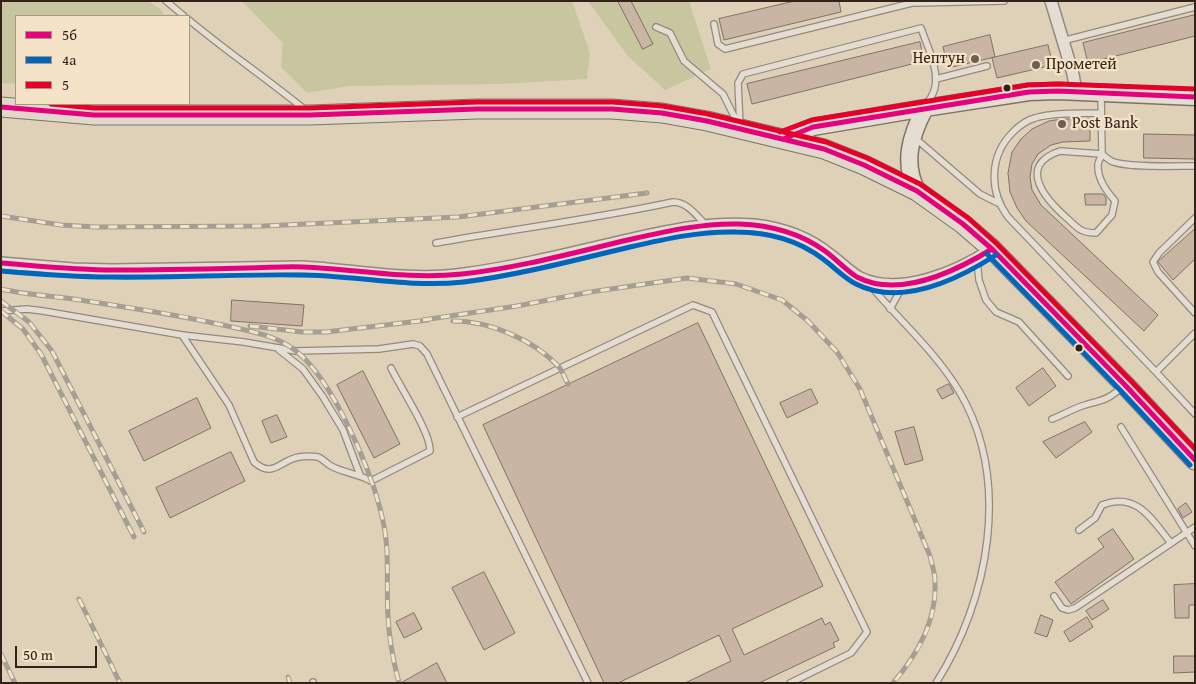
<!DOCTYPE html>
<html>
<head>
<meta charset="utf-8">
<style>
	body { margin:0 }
	#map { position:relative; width:1196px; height:684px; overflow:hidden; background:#dfd0b8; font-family:"Gentium Book Plus",serif }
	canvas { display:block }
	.frame { position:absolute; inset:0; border:2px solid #34221a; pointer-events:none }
	.legend { position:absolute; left:15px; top:15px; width:175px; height:90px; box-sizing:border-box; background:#f4e3c7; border:1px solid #a79682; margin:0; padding:6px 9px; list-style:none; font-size:15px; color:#34221a }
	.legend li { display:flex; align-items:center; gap:10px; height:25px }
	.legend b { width:25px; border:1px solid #a79682 }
	.scale { position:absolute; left:15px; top:646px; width:82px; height:22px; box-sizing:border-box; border:2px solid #34221a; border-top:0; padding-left:6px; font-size:15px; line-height:18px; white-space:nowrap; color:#34221a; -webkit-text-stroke:4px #f4e3c7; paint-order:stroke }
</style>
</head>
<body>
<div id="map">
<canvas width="1196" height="684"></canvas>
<div class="frame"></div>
<ul class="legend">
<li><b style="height:6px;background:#e5007d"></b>5б</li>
<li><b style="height:6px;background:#0065bd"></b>4а</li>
<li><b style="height:6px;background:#e4002b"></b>5</li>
</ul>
<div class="scale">50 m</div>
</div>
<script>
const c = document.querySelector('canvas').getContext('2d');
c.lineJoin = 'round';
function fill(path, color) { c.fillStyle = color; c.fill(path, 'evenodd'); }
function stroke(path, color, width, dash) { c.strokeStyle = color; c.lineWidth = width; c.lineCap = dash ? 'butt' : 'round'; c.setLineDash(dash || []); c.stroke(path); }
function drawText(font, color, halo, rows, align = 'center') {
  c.font = font + ' "Gentium Book Plus",serif'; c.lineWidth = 4.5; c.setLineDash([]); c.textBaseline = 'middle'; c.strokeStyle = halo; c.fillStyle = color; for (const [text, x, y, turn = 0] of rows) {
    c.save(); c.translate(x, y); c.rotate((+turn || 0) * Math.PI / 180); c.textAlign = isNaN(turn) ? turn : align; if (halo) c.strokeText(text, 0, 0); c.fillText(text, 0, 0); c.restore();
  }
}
fill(new Path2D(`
	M1 1H148L160 9 165 16H16V84L1 83Z
	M242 1H572L590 53 587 79 501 84 349 86 307 93 281 67 283 43Z
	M588 1H689L711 69 665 90 627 55Z`), '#c8c69f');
const building = new Path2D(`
	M618 1H631L653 44 643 49Z
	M795 1H839L841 12 724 40 719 19Z
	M1195 15V36L1088 63 1083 43Z
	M990 35 995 57 948 68 943 47Z
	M920 42 924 61 752 104 747 84Z
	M1048 45 1053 65 997 78 992 58Z
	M1064 119H1090V141L1063 142 1051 145 1038 154 1032 164 1030 177 1032 190 1041 205 1158 315 1144 331 1026 221 1017 208 1010 192 1008 173 1012 152 1021 139 1032 129 1049 121Z
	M1144 134 1195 135V159L1144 158Z
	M1085 194H1103L1106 198V205H1086Z
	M1195 229V259L1173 280 1158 262Z
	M232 300 304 305 302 326 231 321Z
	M698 323 823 586 732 629 744 655 822 618 825 625 830 622 839 640 833 643 835 647 759 683H685L731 661 719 635 618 683H604L483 425Z
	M1043 368 1056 386 1029 406 1016 388Z
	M363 371 400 444 374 458 337 385Z
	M949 384 954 393 942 399 937 390Z
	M811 389 818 403 787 418 780 403Z
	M197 398 211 428 144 461 129 431Z
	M277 415 287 437 271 443 262 421Z
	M1085 422 1092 432 1056 458 1043 442Z
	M914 427 923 460 905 465 895 432Z
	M231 452 245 481 170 518 156 488Z
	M1186 503 1192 512 1183 518 1178 509Z
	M1113 529 1134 559 1071 604 1055 582 1104 547 1098 539Z
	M484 572 515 633 484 650 452 588Z
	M1195 584V605H1189V618H1175L1174 585Z
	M1103 600 1109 609 1092 620 1086 611Z
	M414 613 422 629 404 638 396 622Z
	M1041 615 1053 620 1047 637 1035 633Z
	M1087 617 1093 627 1070 642 1064 632Z
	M1174 656H1195V672L1174 673Z
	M437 663 447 683H401Z`);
fill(building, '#c8b5a4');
stroke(building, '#7d7266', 1);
const lane = new Path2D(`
	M166 1 184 16
	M916 3 1004 1
	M189 20C226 51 266 78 304 109
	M714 24 718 44 725 49 920 1
	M656 27 670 33 684 61 723 94 738 124
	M1062 41 1195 7
	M936 79 987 66
	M1101 94 1102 154C1105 157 1108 159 1111 161 1127 168 1175 166 1195 166
	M1101 113C1080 114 1056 112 1035 118 1027 120 1019 126 1013 132 989 156 989 191 1008 217L1156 372 1195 414
	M740 125 738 83 743 74 921 28C927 46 939 69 935 87 934 94 929 100 926 106
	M915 138 980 194 1000 204
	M1060 151 1102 154C1101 157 1098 162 1098 165 1097 179 1107 192 1115 201L1112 215 1096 233C1091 233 1085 232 1081 230 1076 227 1072 223 1069 220 1047 201 1015 166 1060 151Z
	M1195 218 1159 253 1153 262 1158 272 1195 313
	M436 243C515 229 594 219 673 202 687 202 696 215 705 224
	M977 260 979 280 986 300 996 312 1019 322 1068 376
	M869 284C899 320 935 351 959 391 1012 480 989 600 936 683
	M890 309 900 291 905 285
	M1 311 27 309 43 311 182 335 244 342 296 351 379 349 413 344 420 346 427 354 588 683
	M182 335 229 405 254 462C273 479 280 460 299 457 304 456 314 456 318 457 323 459 327 464 331 466 344 473 359 474 371 481L430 451C431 433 400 387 391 368
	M278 349 303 369 323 397 343 430 360 475
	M1156 372 1195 333
	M457 417 693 305 712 312 867 632 851 653 790 683
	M1052 419C1063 415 1074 408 1085 405 1104 399 1107 401 1123 386
	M1121 427 1195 546
	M1079 530 1095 518 1102 505C1137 491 1152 520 1171 543
	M1054 596 1062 608 1068 610 1075 608 1195 527
	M313 682V683`);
const street = new Path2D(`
	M1051 1 1073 74 1076 92
	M1 263 73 269 112 270 302 267C356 270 409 282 464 274 516 267 568 254 619 242 664 232 708 221 754 225 782 228 808 237 830 255 840 262 850 273 860 278 900 297 958 272 992 249`);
const secondary = new Path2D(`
	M783 139 813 127 925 108 1029 92 1058 91 1195 97
	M917 191C902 162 911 135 925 108`);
const primary = new Path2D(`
	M1 107 94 115H310L477 109H612L662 113 707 121 824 149 864 165 917 191 963 224 992 249 1038 296 1125 385 1195 460`);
stroke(lane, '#94897c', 8);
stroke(street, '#94897c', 14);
stroke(secondary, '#7d7266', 19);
stroke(primary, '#7d7266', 21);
stroke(lane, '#e4ddd2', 5.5);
stroke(street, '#e4ddd2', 11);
stroke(secondary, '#e4ddd2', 16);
stroke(primary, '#e0d8ca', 19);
const rail = new Path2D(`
	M1 216 61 225 96 227 263 226 458 217 647 193
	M1 289C27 295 54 296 80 300 126 307 173 314 218 324 244 330 275 334 296 351 334 381 373 474 383 521 390 552 386 584 388 616 389 639 393 660 399 683
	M1 301 29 322 52 351 144 532
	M1 311 23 329 41 354 134 537
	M423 320 517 306 590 292 687 278 736 284 782 300 808 321 837 352 860 389 930 556C932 564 935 573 935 582 937 621 918 654 893 683
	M453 321C490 321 534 340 559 367 563 372 565 379 568 384
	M250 326 302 332H326L428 320
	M79 599 120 683
	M1 654 15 683
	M288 677 290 683`);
stroke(rail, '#a59e94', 5);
stroke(rail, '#f4e3c7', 3, [9]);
stroke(new Path2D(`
	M1 107 94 115H310L477 109H612L662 113 707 121 824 149 864 165 917 191 963 224 992 249 1125 385 1195 460
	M783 139 813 127 1029 92 1058 91 1195 97
	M1 263C39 266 76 270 114 270 158 270 203 269 247 268 266 268 285 266 303 267 357 269 408 280 462 274 519 268 576 252 632 239 667 231 703 223 739 224 769 225 800 233 825 251 836 259 846 270 857 277 899 299 956 271 992 249`), '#e5007d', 5);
stroke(new Path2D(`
	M987 254 1120 390 1190 465
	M1 271C37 274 73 277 109 277 172 278 236 274 299 275 355 275 406 288 464 282 520 275 575 260 630 247 665 239 700 231 736 232 768 232 798 240 823 259 834 267 844 278 856 284 901 307 957 280 996 255`), '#0065bd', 5);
stroke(new Path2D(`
	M51 104 94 108H310L477 102H613L663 106 708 114 826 142 867 158 920 184 968 218 997 244 1130 380 1195 449
	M780 132 812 120 1028 85 1058 84 1195 89`), '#e4002b', 5);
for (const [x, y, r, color] of [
	[975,59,5,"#705f51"],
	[1036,65,5,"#705f51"],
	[1007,88,4.5,"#34221a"],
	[1062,124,5,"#705f51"],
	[1079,348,4.5,"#34221a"]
]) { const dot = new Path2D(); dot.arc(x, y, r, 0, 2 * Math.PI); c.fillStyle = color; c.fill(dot); stroke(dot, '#f4e3c7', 2); }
drawText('16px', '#34221a', '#f4e3c7', [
	["Нептун",965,59,"right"],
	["Прометей",1046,65],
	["Post Bank",1072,124]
], 'left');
</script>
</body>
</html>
